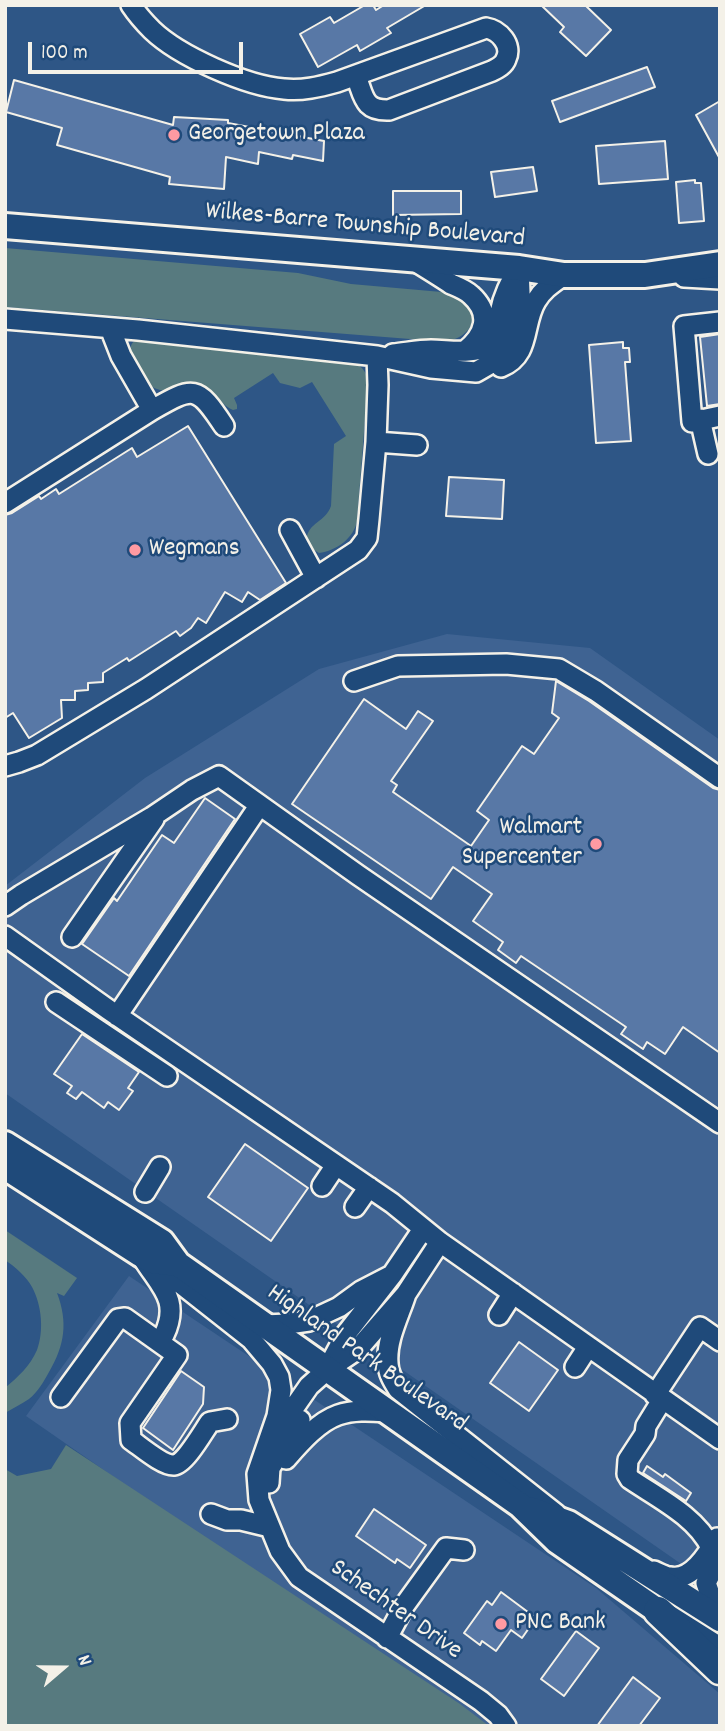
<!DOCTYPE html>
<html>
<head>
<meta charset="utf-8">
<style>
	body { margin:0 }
	#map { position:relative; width:725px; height:1731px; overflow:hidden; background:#2e5686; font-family:Dekko,sans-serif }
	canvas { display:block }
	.frame { position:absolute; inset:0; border:7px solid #f4f1e8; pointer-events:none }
	.north { position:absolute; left:28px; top:1633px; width:70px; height:70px; -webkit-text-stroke:5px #1f4a7a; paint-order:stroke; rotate:70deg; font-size:19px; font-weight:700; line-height:28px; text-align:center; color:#f4f1e8 }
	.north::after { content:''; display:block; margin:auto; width:24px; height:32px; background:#f4f1e8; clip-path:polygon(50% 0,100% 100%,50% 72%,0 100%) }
	.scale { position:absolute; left:28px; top:42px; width:215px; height:32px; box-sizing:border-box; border:4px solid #f4f1e8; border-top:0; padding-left:9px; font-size:21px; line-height:24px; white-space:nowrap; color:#f4f1e8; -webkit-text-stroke:5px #1f4a7a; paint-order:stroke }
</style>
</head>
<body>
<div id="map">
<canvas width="725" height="1731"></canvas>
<div class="frame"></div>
<div class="north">N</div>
<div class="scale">100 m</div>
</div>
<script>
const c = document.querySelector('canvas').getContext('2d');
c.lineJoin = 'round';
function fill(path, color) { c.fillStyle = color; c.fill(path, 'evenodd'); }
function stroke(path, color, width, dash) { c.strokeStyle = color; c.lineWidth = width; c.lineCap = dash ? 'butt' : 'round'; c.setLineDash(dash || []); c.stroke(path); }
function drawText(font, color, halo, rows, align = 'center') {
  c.font = font + ' Dekko,sans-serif'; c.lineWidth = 5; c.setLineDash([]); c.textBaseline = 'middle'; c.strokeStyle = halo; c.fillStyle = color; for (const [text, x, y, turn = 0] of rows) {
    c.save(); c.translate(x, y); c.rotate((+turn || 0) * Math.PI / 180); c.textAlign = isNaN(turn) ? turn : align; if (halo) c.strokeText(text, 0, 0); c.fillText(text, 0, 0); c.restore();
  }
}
fill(new Path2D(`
	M447 634 590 648 720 740V1591L5 1093V886L145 778 319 669Z
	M129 1276 596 1588 720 1694V1726H473L26 1416Z`), '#3f6392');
fill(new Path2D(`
	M5 248 298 273 351 284 453 293C456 295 460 296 463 299 472 306 476 321 468 330 463 336 455 339 448 342L5 307Z
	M139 339 356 363C362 367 367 373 368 381L357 521C354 538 336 551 319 553L311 548 306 540C309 521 325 523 331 506L334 444 346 436 312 382 300 388 280 383 273 373 234 398 237 405V409L233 410C219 404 213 388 198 384 184 381 173 392 160 390 156 389 152 387 150 385 144 380 128 353 131 346 132 342 135 341 139 339Z
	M5 1230 77 1278 64 1296 57 1293C68 1322 65 1345 49 1372 44 1381 38 1392 29 1399 22 1404 13 1408 5 1413V1388C18 1377 30 1366 37 1350 44 1332 42 1305 32 1287 27 1277 14 1266 5 1260Z
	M66 1445 460 1704 489 1726H5V1469L17 1476 51 1469Z`), '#577a7f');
const building = new Path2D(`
	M365 5H373L376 10 384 5H426L387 28 391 33 360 51 357 45 318 67 300 34 330 17 334 23Z
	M541 5H585L611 30 586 56 560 32 564 27Z
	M647 67 655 87 560 122 552 101Z
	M14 80 173 125 174 117 228 120V123L324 141 323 161 293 155 292 159 259 152 258 164 226 157 224 189 169 184 170 177 57 145 62 128 6 112Z
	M720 101V159L696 115Z
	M665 141 668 179 599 184 596 146Z
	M533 167 537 191 495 197 491 172Z
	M695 180V183H701L704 221 679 223 676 182Z
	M393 191H461V214L393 215Z
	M720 334V404L707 406 700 337Z
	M623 342V348H629L630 362H625L631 441 596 443 589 345Z
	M188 426 286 583 260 600 248 592 242 602 225 592 206 623 198 618 191 628 180 636 176 631 129 661 127 658 103 673V682L88 683V690L75 691V700H61L62 718 29 738 13 713 5 718V515L12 513 39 496 41 499 56 489 59 494 132 448 137 457Z
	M449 477 504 480 502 519 446 516Z
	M556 681 589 701 713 788 720 790V1053L683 1027 665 1054 647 1042 643 1049 621 1034 626 1027 521 956 516 963 498 950 503 942 473 921 492 894 453 867 431 899 292 804 364 699 406 729 418 711 433 721 391 781 397 785 393 792 471 846 489 820 477 811 522 746 534 754 559 718 552 713Z
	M205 798 235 819 129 976 82 944 114 898 117 901 162 835 174 843Z
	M82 1034 139 1072 128 1088 133 1091 119 1110 108 1102 104 1108 82 1092 76 1099 67 1093 72 1086 54 1074Z
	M245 1144 308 1188 271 1241 208 1197Z
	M519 1342 558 1370 529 1411 490 1383Z
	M181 1371 204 1387 203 1404 173 1450 143 1428Z
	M647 1466 663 1477 665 1474 691 1493 686 1501 643 1473Z
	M374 1509 426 1545 410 1568 397 1559 395 1563 356 1536Z
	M501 1592 536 1618 522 1638 511 1630 496 1651 482 1641 480 1645 464 1633 487 1601 492 1605Z
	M576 1631 599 1648 564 1696 541 1679Z
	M633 1677 660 1698 639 1726H597Z`);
fill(building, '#5878a6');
stroke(building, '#f4f1e8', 2);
const minor = new Path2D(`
	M131 5C137 14 144 22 152 30 179 56 246 86 284 89 302 91 319 87 337 82L486 28C499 30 513 45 506 59 504 65 498 68 492 71L389 110C363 111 364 96 356 76
	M413 260C426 268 439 276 451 284 458 287 466 290 471 295 492 314 485 335 465 351
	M684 277 720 279
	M5 319 138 330 377 356 431 368 476 372 502 357 509 344 516 317 520 293 519 268
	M720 322 684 326 692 422 720 416
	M393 354C405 353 418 350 431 350 455 350 489 359 498 330 499 325 499 318 500 313 503 296 510 283 519 268
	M501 367C531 355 522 324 536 301 543 289 553 283 564 275
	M152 410C194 386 197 385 224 426
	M700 419 708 454
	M376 442 417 445
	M5 503 152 410 121 356 110 328
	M290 530 316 578
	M354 681 398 666 506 664 559 669 596 691 720 778
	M5 766 19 762 37 755 146 689 358 550 367 538 369 519 376 442 378 385 377 356
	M5 906 21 895 152 817 192 790 219 776 358 875 720 1123
	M5 936 109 1010 392 1203 440 1242 720 1439
	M72 937 154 819
	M56 1002 167 1076
	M117 1016 259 806
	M322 1186 336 1165
	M145 1192 160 1167
	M355 1207 369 1187
	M144 1260C162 1288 180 1301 164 1335
	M152 1261 251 1339 272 1364 279 1377 281 1390 277 1416 257 1474 259 1500 280 1551 299 1577 481 1701 498 1715 506 1726
	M406 1294C399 1316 386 1340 388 1363 388 1373 393 1381 398 1389L556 1514
	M499 1315 513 1293
	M264 1325 288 1324 309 1321 339 1307 361 1291 392 1275 423 1229
	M329 1366 346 1334 392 1275
	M575 1367 588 1347
	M655 1395 700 1327 720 1341
	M61 1397 118 1319 125 1318 177 1355 130 1423 131 1440C140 1446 163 1466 174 1465 185 1464 203 1432 210 1422L227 1419
	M662 1400 646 1426 645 1434 628 1460 627 1474 630 1479C658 1498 697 1517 711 1548
	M277 1432 309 1386 327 1370 358 1349 406 1294 440 1242
	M286 1459C300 1443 318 1422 338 1415 355 1409 373 1411 390 1412
	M269 1483 270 1468 300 1420
	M211 1514 227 1520H241L270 1527
	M720 1555 706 1583 712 1600 720 1608
	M654 1571C659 1573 665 1577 671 1577 692 1581 708 1554 717 1538
	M387 1638 404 1606 446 1548 464 1550`);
const major = new Path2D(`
	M5 226 519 268 564 275H645L720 264
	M5 1144 162 1242 178 1264 520 1505 557 1541 658 1611 720 1650
	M5 1167 140 1254 152 1261 178 1264
	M530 1509 568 1523 720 1619`);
const highway = new Path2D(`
	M658 1611 720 1670`);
stroke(minor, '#f4f1e8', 24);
stroke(major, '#f4f1e8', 30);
stroke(highway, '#f4f1e8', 33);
stroke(minor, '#1f4a7a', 19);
stroke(major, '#1f4a7a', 24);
stroke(highway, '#1f4a7a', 28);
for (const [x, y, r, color] of [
	[174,135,7,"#ff9aa2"],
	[135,550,7,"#ff9aa2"],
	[596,844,7,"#ff9aa2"],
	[501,1624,7,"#ff9aa2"]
]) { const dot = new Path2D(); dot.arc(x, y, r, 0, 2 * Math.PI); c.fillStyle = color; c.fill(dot); stroke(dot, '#1f4a7a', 2.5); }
drawText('26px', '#f4f1e8', '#1f4a7a', [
	["Georgetown Plaza",188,135],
	["Wegmans",149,550],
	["Walmart",582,829,"right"],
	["Supercenter",582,859,"right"],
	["PNC Bank",515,1624]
], 'left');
drawText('26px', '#f4f1e8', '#1f4a7a', [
	["Wilkes-Barre Township Boulevard",365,227,5],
	["Highland Park Boulevard",366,1360,35],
	["Schechter Drive",395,1611,35]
]);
</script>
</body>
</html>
